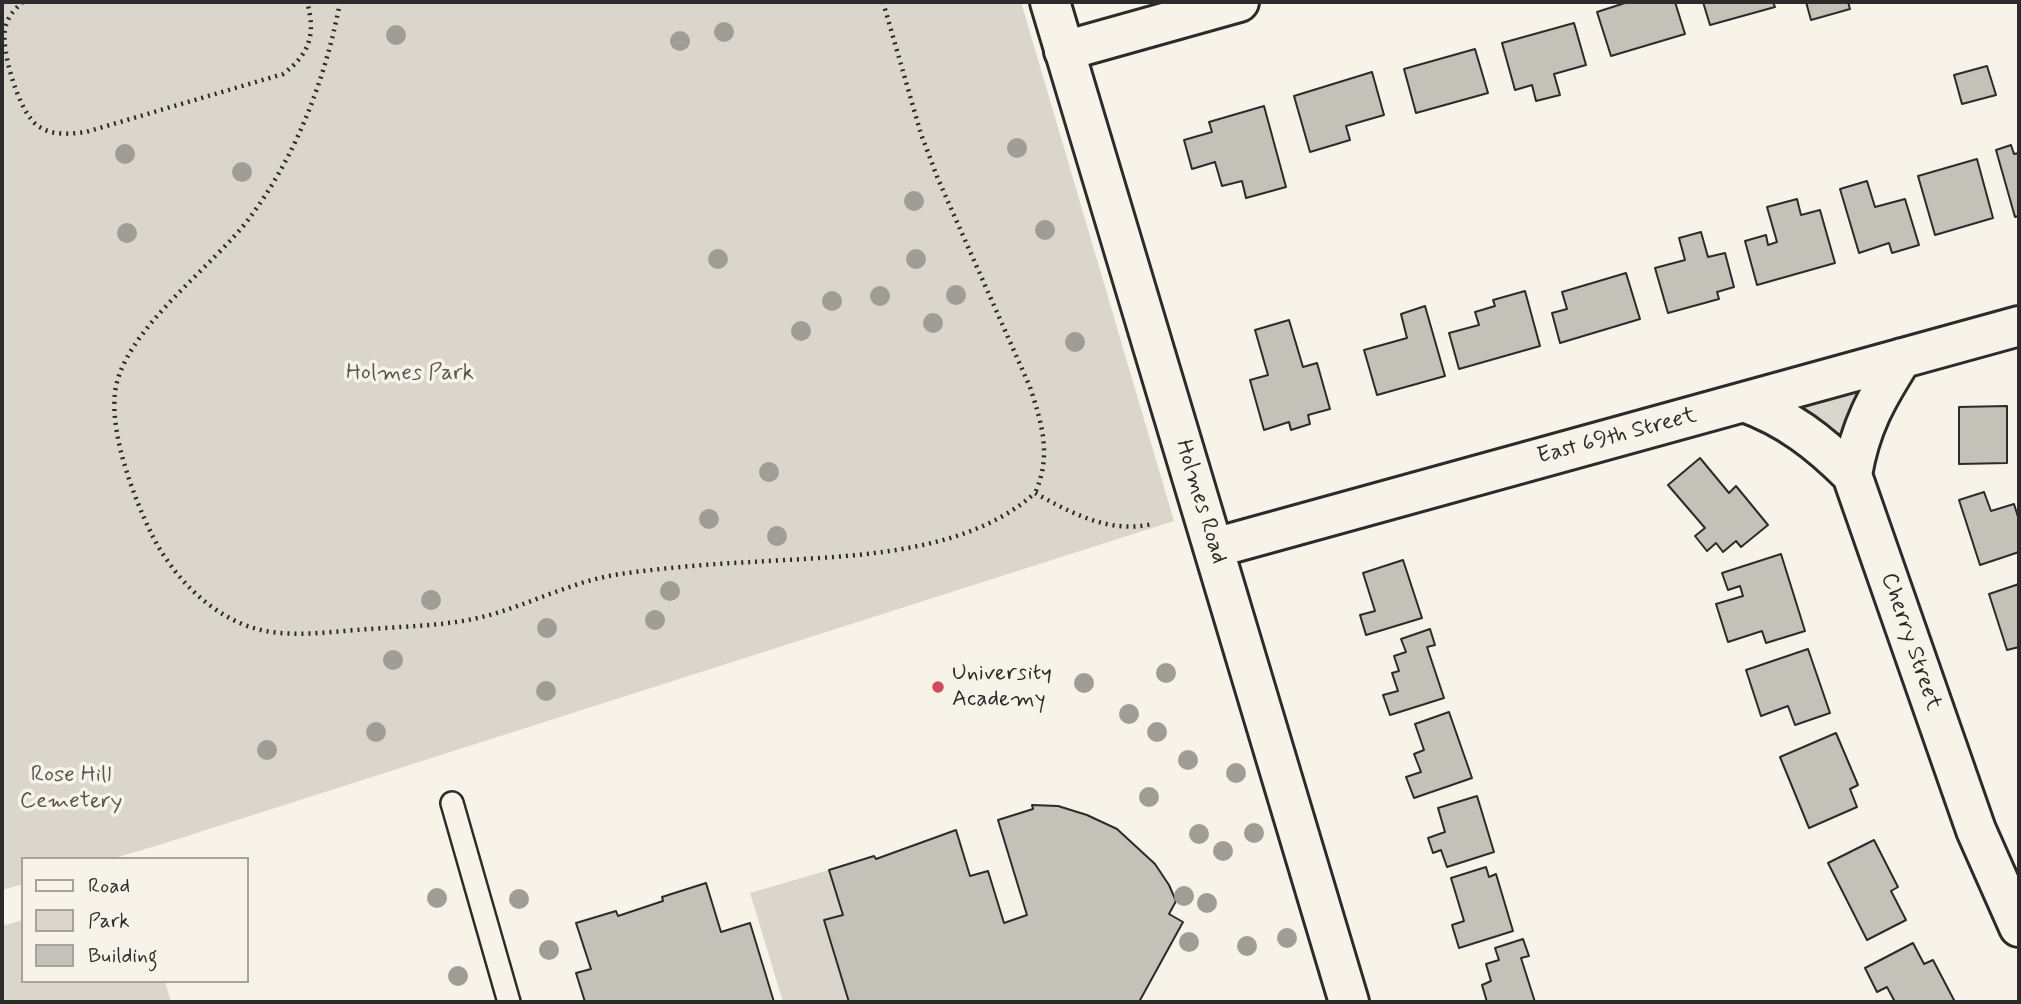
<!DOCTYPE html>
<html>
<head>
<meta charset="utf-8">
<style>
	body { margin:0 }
	#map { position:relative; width:2021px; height:1004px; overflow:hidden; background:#f7f3e8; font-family:Mynerve,sans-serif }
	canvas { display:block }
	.frame { position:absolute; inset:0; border:4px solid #2b2b2b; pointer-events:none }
	.legend { position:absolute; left:21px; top:857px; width:228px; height:126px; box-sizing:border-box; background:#f7f3e8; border:2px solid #a5a39c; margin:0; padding:9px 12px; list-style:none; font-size:21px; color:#2b2b2b }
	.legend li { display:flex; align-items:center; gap:14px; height:35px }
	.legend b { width:35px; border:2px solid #a5a39c }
</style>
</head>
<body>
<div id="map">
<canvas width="2021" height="1004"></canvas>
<div class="frame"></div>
<ul class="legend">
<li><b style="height:9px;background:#f7f3e8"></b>Road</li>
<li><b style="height:19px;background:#dad6cc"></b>Park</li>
<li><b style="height:19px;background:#c4c1b9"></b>Building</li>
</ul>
</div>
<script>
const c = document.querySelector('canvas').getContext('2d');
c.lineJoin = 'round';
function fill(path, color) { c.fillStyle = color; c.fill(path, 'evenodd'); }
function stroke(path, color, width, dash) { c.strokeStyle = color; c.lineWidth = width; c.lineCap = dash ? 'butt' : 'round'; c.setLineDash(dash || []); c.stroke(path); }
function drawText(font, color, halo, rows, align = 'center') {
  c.font = font + ' Mynerve,sans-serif'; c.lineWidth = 7; c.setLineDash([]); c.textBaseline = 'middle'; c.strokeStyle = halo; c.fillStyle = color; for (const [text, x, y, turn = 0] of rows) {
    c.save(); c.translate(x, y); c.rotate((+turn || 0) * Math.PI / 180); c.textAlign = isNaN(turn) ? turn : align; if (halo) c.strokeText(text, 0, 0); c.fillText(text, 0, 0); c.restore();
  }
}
fill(new Path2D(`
	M2 2H1021L1174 521 159 845 111 859H23V884L2 890Z
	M1858 390V401L1844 434 1836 436 1806 414 1805 405 1809 399Z
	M829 870 843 915 824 921 849 1002H783L750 893Z
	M23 920V981H165L171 1002H2V926Z`), '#dad6cc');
const building = new Path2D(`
	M1628 2H1675L1685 34 1611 56 1597 12Z
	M1703 2H1773L1775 7 1710 25Z
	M1806 2H1848L1850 9 1811 20Z
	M1574 23 1586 65 1554 74 1560 95 1536 101 1532 85 1515 90 1502 43Z
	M1475 49 1488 93 1416 113 1404 69Z
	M1987 66 1996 95 1962 104 1954 75Z
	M1372 72 1384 115 1346 126 1350 140 1310 152 1294 96Z
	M1264 106 1286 187 1246 198 1242 181 1222 186 1215 162 1192 169 1184 140 1212 132 1209 122Z
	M2011 145 2014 154 2019 153V216L2015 217 1996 150Z
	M1977 159 1993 218 1935 235 1918 176Z
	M1867 181 1875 207 1905 199 1919 245 1892 253 1889 243 1859 253 1840 189Z
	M1797 199 1801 215 1820 210 1835 263 1757 285 1745 241 1766 235 1768 245 1777 242 1767 207Z
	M1701 232 1708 257 1725 253 1734 287 1717 292 1719 299 1668 313 1655 268 1685 260 1679 238Z
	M1626 273 1640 319 1560 343 1552 313 1567 309 1562 292Z
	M1525 291 1540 346 1459 369 1449 333 1479 325 1475 312 1495 306 1493 300Z
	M1425 306 1445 376 1377 395 1364 350 1407 338 1401 314Z
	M1289 320 1303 367 1317 363 1330 409 1308 415 1310 424 1291 430 1289 422 1264 430 1250 380 1268 375 1255 330Z
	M2007 406V463L1959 464V407Z
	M1700 458 1729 493 1736 486 1768 525 1741 547 1736 541 1723 552 1716 543 1707 551 1695 536 1705 528 1668 485Z
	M1984 492 1991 511 2014 504 2019 520V552L1980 565 1959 500Z
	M1781 554 1805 631 1766 643 1762 631 1728 642 1716 604 1743 596 1740 586 1728 590 1722 573Z
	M1403 560 1422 618 1366 635 1360 615 1375 611 1363 573Z
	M2019 584V647L2007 650 1989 594Z
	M1430 629 1435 645 1427 647 1444 698 1390 715 1383 695 1398 691 1392 673 1399 671 1394 656 1406 652 1401 639Z
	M1808 649 1830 713 1795 725 1788 706 1761 716 1746 670Z
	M1449 712 1472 778 1414 798 1406 777 1421 772 1414 754 1424 750 1415 724Z
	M1836 733 1858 785 1850 789 1857 807 1809 828 1780 757Z
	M1477 796 1494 852 1447 867 1441 850 1433 853 1428 838 1445 832 1438 808Z
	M1032 805 1058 806 1087 815 1117 829 1155 864 1169 885 1176 901 1169 914 1183 922 1139 1002H849L824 920 843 915 829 870 874 856 876 859 956 830 970 876 988 871 1004 923 1027 915 998 820 1033 809Z
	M1874 840 1898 887 1891 891 1906 920 1867 940 1828 863Z
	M1486 867 1489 877 1496 874 1513 931 1459 948 1452 925 1464 921 1451 878Z
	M706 883 721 932 750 923 774 1002H585L576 973 591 969 576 923 616 911 618 916 663 901 662 897Z
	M1523 939 1529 956 1521 958 1535 1002H1487L1482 985 1491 981 1486 964 1499 960 1495 948Z
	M1913 943 1924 964 1933 960 1955 1002H1895L1887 987 1877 992 1865 968Z`);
fill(building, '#c4c1b9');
stroke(building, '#2b2b2b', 2);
const service = new Path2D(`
	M452 803 509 1002`);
const minor = new Path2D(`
	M1064 51 1239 2
	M1902 358C1876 399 1860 427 1852 475L1976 830 2019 927
	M1744 402C1788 418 1819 442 1852 475
	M1214 548 2019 326`);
const secondary = new Path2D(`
	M1050 2 1349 1002`);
stroke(service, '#2b2b2b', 26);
stroke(minor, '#2b2b2b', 44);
stroke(secondary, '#2b2b2b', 44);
stroke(new Path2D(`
	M23 2C14 9 7 18 5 29 1 51 19 113 38 126 52 136 70 134 86 132L283 74C310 54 316 34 307 2
	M340 2C326 77 297 154 251 216 214 267 122 330 115 393 110 435 134 498 152 535 173 577 213 619 261 630 295 638 335 631 370 629 409 626 448 626 486 616 531 604 573 581 620 574 663 568 708 564 752 562 842 556 964 557 1035 493 1071 513 1110 534 1152 524
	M883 2 921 134 938 179 1030 387C1042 424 1052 456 1035 493`), '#2b2b2b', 4.5, [2, 5]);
stroke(service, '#f7f3e8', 21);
stroke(minor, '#f7f3e8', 38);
stroke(secondary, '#f7f3e8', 38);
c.fillStyle = '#9f9d96';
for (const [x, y] of [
	[724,32],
	[396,35],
	[680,41],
	[1017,148],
	[125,154],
	[242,172],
	[914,201],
	[1045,230],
	[127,233],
	[718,259],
	[916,259],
	[956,295],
	[880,296],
	[832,301],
	[933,323],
	[801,331],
	[1075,342],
	[769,472],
	[709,519],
	[777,536],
	[670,591],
	[431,600],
	[655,620],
	[547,628],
	[393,660],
	[1166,673],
	[1084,683],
	[546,691],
	[1129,714],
	[376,732],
	[1157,732],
	[267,750],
	[1188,760],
	[1236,773],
	[1149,797],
	[1254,833],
	[1199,834],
	[1223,851],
	[1184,896],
	[437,898],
	[519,899],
	[1207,903],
	[1287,938],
	[1189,942],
	[1247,946],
	[549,950],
	[458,976]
]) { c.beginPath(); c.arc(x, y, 10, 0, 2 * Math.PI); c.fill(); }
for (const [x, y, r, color] of [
	[938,687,7,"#d1495b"]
]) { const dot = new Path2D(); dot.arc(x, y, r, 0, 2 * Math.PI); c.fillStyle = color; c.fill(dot); stroke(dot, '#f7f3e8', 2.5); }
drawText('23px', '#575653', '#f7f3e8', [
	["Holmes Park",410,374],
	["Rose Hill",71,776],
	["Cemetery",71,802]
]);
drawText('23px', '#2b2b2b', '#f7f3e8', [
	["East 69th Street",1617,437,-15],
	["Holmes Road",1200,502,73],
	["Cherry Street",1910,642,71]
]);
drawText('23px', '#2b2b2b', '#f7f3e8', [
	["University",952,674],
	["Academy",952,700]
], 'left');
</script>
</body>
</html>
